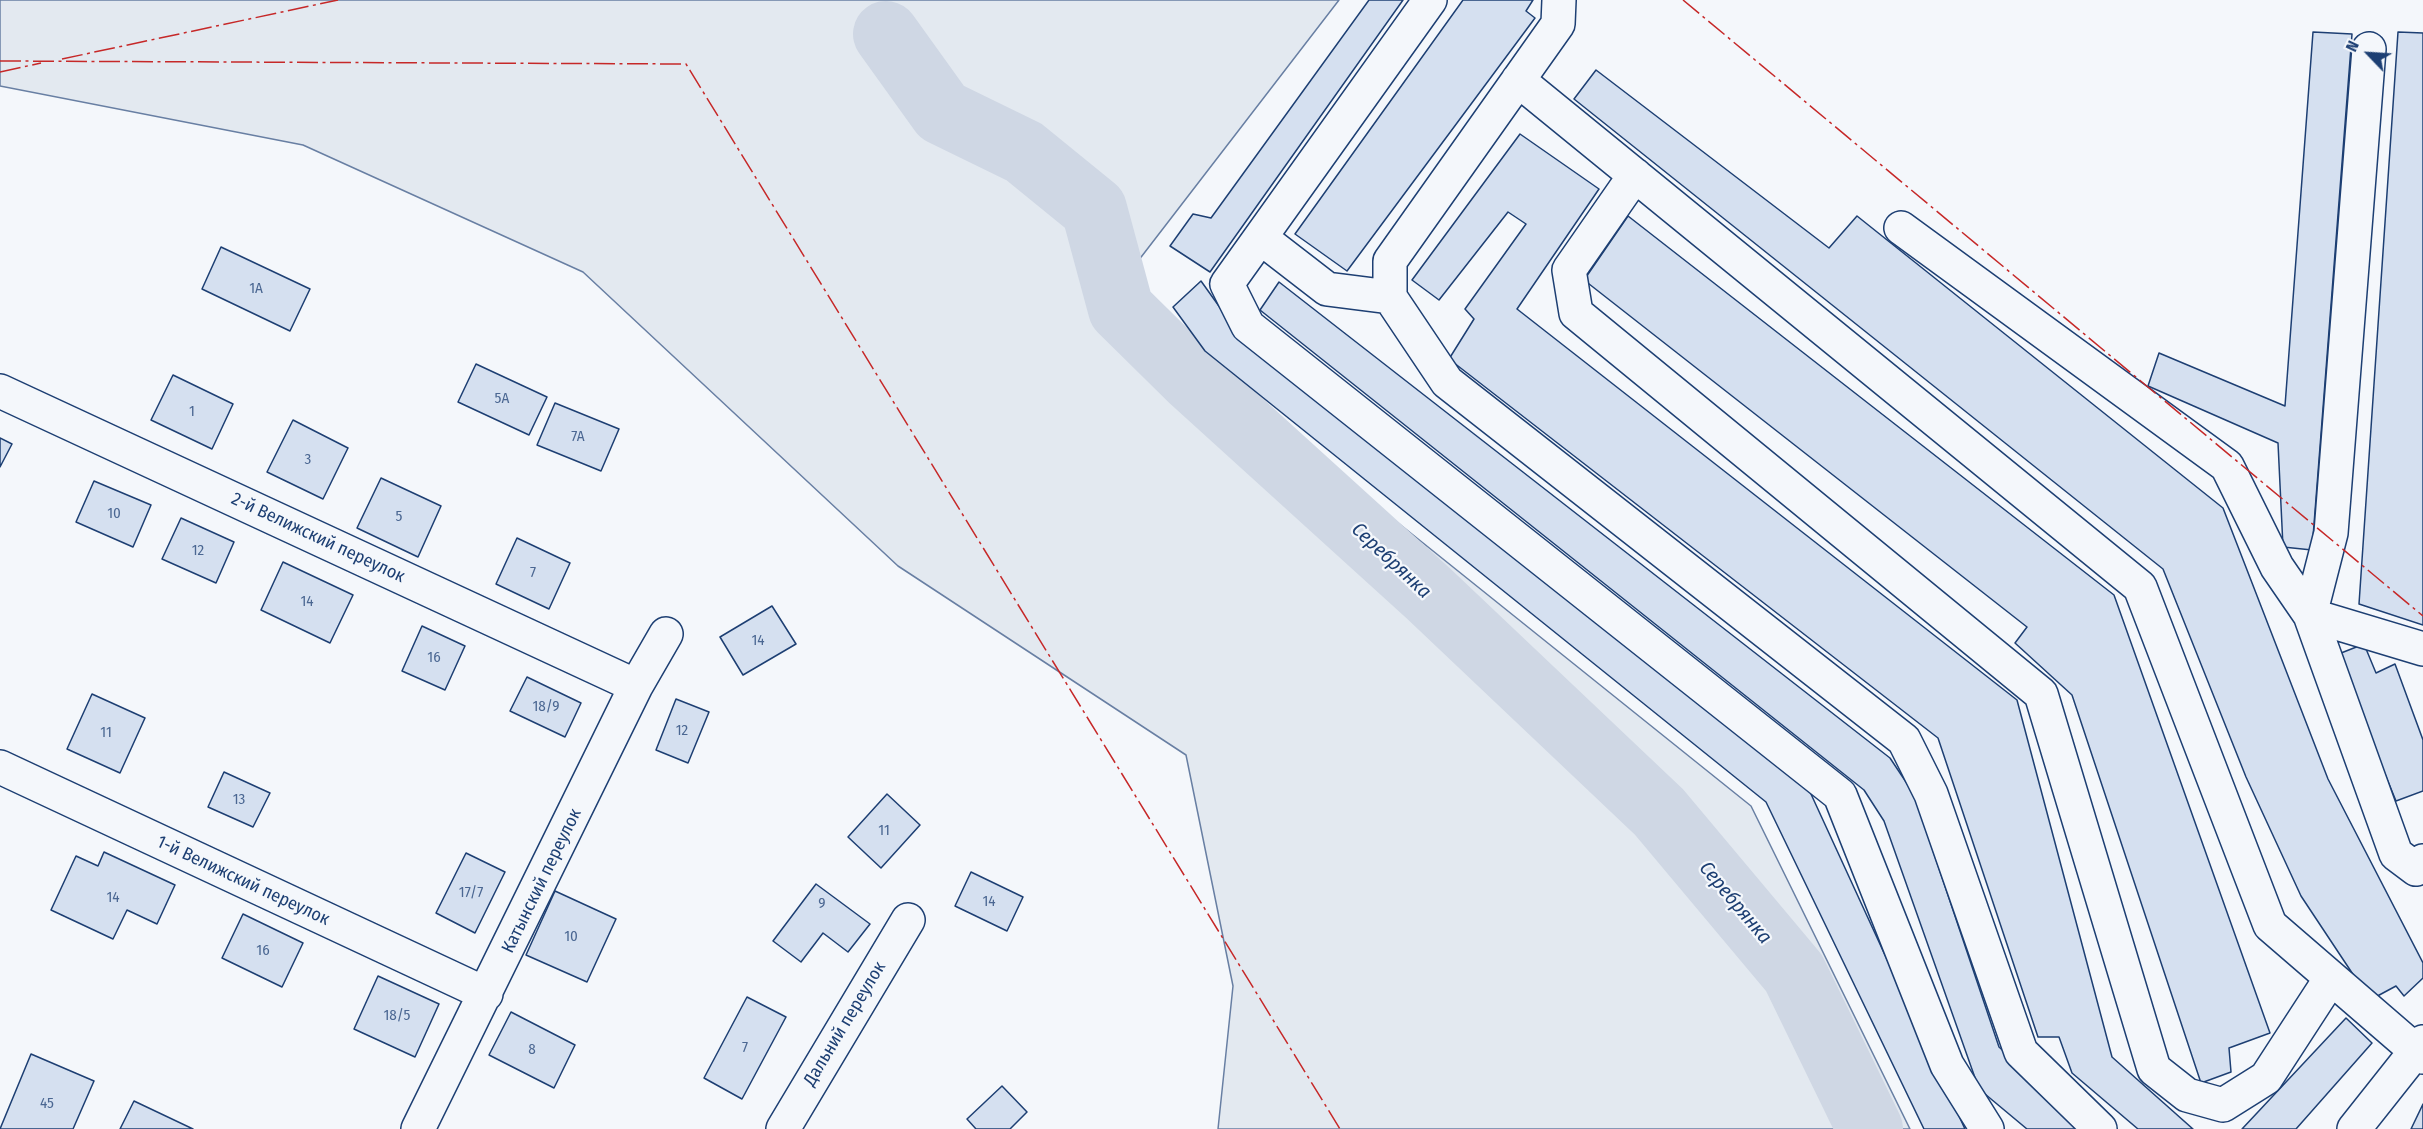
<!DOCTYPE html>
<html>
<head>
<meta charset="utf-8">
<style>
	body { margin:0 }
	#map { position:relative; width:2423px; height:1129px; overflow:hidden; background:#f4f7fb; font-family:"Fira Sans Condensed",sans-serif }
	canvas { display:block }
	.north { position:absolute; left:2339px; top:24px; width:60px; height:60px; -webkit-text-stroke:4px #f4f7fb; paint-order:stroke; rotate:295deg; font-size:16px; font-weight:700; line-height:24px; text-align:center; color:#1d3f73 }
	.north::after { content:''; display:block; margin:auto; width:21px; height:27px; background:#1d3f73; clip-path:polygon(50% 0,100% 100%,50% 72%,0 100%) }
</style>
</head>
<body>
<div id="map">
<canvas width="2423" height="1129"></canvas>
<div class="north">N</div>
</div>
<script>
const c = document.querySelector('canvas').getContext('2d');
c.lineJoin = 'round';
function fill(path, color) { c.fillStyle = color; c.fill(path, 'evenodd'); }
function stroke(path, color, width, dash) { c.strokeStyle = color; c.lineWidth = width; c.lineCap = dash ? 'butt' : 'round'; c.setLineDash(dash || []); c.stroke(path); }
function drawText(font, color, halo, rows, align = 'center') {
  c.font = font + ' "Fira Sans Condensed",sans-serif'; c.lineWidth = 4.5; c.setLineDash([]); c.textBaseline = 'middle'; c.strokeStyle = halo; c.fillStyle = color; for (const [text, x, y, turn = 0] of rows) {
    c.save(); c.translate(x, y); c.rotate((+turn || 0) * Math.PI / 180); c.textAlign = isNaN(turn) ? turn : align; if (halo) c.strokeText(text, 0, 0); c.fillText(text, 0, 0); c.restore();
  }
}
const green = new Path2D(`
	M0 0H1339L1135 265 1175 344 1751 806 1910 1129H1218L1233 986 1186 755 898 566 583 272 303 145 0 86Z`);
fill(green, '#e3e9f0');
stroke(green, '#687fa3', 1.5);
stroke(new Path2D(`
	M886 34 942 112 1024 152 1094 209 1121 309 1191 378 1429 594 1659 812 1794 973 1870 1129`), '#cfd7e4', 66);
const building = new Path2D(`
	M1369 0H1403L1210 272 1170 246 1193 214 1211 218Z
	M1463 0H1533L1526 11 1535 18 1347 271 1295 234Z
	M2313 32 2352 34 2312 550 2283 547 2278 443 2148 386 2159 353 2285 406Z
	M2398 32 2423 33V625L2359 604Z
	M1596 70 1829 248 1857 216 2223 508 2328 779 2423 963V978L2404 996 2396 986 2370 1000 2301 896 2246 777 2163 569 1574 99Z
	M1520 134 1599 189 1517 309 2017 700 2112 1057 2193 1129H2138L2072 1073 2059 1037H2038L1938 738 1449 359 1474 319 1465 309 1526 224 1508 212 1439 300 1412 280Z
	M1628 216 2114 595 2270 1033 2229 1048 2231 1072 2201 1083 2072 695 2015 643 2027 627 1584 280Z
	M221 247 310 289 290 331 202 289Z
	M1201 281 1241 337 1805 781 1965 1129H1924L1766 802 1205 351 1173 307Z
	M1279 282 1890 758 1914 794 1999 1047 2089 1129H2027L1979 1089 1884 821 1864 790 1260 310Z
	M476 364 547 397 529 435 458 402Z
	M173 375 233 404 212 449 151 420Z
	M555 403 619 429 601 471 537 445Z
	M293 420 348 448 323 499 267 472Z
	M0 438 12 444 0 467Z
	M381 478 441 506 418 557 357 528Z
	M94 481 151 505 133 547 76 522Z
	M181 518 234 542 216 583 162 559Z
	M517 538 570 563 549 609 496 584Z
	M283 562 353 595 330 643 261 610Z
	M772 606 796 644 743 675 720 637Z
	M422 626 465 646 445 690 402 671Z
	M2364 644 2376 673 2395 664 2423 740V791L2396 801 2336 655Z
	M527 677 581 703 565 737 510 711Z
	M92 694 145 718 120 773 67 749Z
	M676 699 709 712 688 763 656 750Z
	M224 772 270 793 253 827 208 807Z
	M887 794 920 825 881 868 848 837Z
	M104 852 175 885 157 924 127 910 113 939 51 910 76 856 98 866Z
	M466 853 505 872 475 933 436 913Z
	M971 872 1023 897 1007 931 955 906Z
	M816 884 870 924 848 952 823 933 801 962 773 941Z
	M555 891 616 919 587 982 526 955Z
	M243 914 303 943 282 987 222 958Z
	M378 976 439 1004 415 1057 354 1029Z
	M747 997 786 1017 742 1099 704 1078Z
	M511 1012 575 1045 554 1088 489 1055Z
	M2346 1018 2372 1043 2296 1129H2242Z
	M31 1054 94 1081 73 1129H0Z
	M1002 1086 1027 1112 1010 1129H976L967 1119Z
	M134 1101 193 1129H120Z
	M2423 1104V1129H2411Z`);
fill(building, '#d5e0f0');
stroke(building, '#1d3f73', 1.5);
const minor = new Path2D(`
	M1430 0 1227 284 1248 326 1840 795 1947 1065 1987 1129
	M1559 0 1558 24 1390 261V297L1447 382 1904 740 1931 794 2021 1052 2100 1129
	M2369 49 2331 533 2310 615 2423 649
	M1518 80 2140 587 2270 925 2423 1057
	M1635 175 1569 270 1576 313 2041 694 2154 1069 2187 1095 2223 1105 2266 1078 2331 978
	M1901 228 2227 466 2277 567 2310 615 2396 854 2416 869 2423 861
	M1261 238 1327 289 1390 297
	M0 391 636 686
	M0 767 486 994
	M418 1129 636 686 666 634
	M783 1129 908 920
	M2354 1129 2423 1042`);
stroke(minor, '#1d3f73', 36);
stroke(minor, '#f4f7fb', 33);
stroke(new Path2D(`
	M1683 0 2423 616
	M62 59 338 0
	M0 61 686 64 1340 1129
	M0 72 41 63`), '#c62828', 1.5, [21, 4.5, 3, 4.5]);
drawText('15px', '#4b6792', null, [
	["1А",256,289],
	["5А",502,399],
	["1",192,412],
	["7А",578,437],
	["3",308,460],
	["10",114,514],
	["5",399,517],
	["12",198,551],
	["7",533,573],
	["14",307,602],
	["14",758,641],
	["16",434,658],
	["18/9",546,707],
	["12",682,731],
	["11",106,733],
	["13",239,800],
	["11",884,831],
	["17/7",471,893],
	["14",113,898],
	["14",989,902],
	["9",822,904],
	["10",571,937],
	["16",263,951],
	["18/5",397,1016],
	["7",745,1048],
	["8",532,1050],
	["45",47,1104]
]);
drawText('18px', '#1d3f73', '#f4f7fb', [
	["2-й Велижский переулок",318,538,25],
	["1-й Велижский переулок",243,881,25],
	["Катынский переулок",542,881,-64],
	["Дальний переулок",845,1024,-59]
]);
drawText('italic 20px', '#1d3f73', '#f4f7fb', [
	["Серебрянка",1391,561,43],
	["Серебрянка",1735,903,50]
]);
</script>
</body>
</html>
